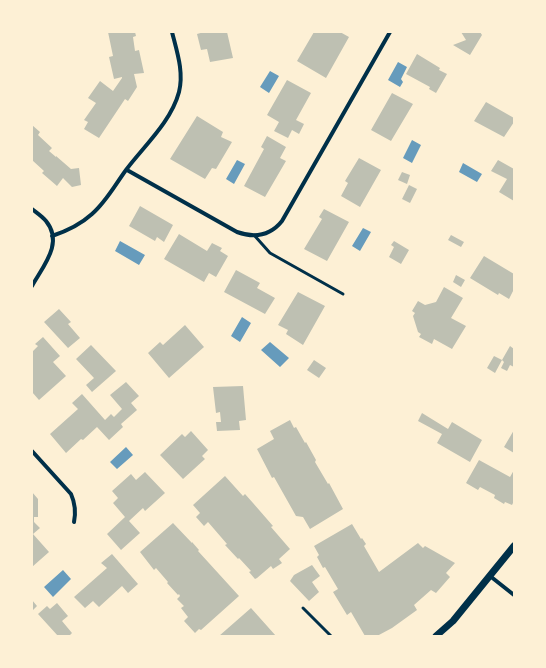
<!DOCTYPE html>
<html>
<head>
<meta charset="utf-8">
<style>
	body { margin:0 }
	#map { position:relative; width:546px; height:668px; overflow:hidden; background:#fdf0d5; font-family:"Work Sans",sans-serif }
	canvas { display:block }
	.frame { position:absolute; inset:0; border:33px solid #fdf0d5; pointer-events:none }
</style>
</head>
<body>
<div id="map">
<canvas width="546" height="668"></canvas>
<div class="frame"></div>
</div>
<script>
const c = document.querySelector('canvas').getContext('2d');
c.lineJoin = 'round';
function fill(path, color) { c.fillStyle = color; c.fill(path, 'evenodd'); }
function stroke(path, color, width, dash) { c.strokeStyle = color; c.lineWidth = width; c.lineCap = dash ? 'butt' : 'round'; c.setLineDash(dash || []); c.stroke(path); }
fill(new Path2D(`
	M398 62 407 67 401 79 403 82 400 87 388 80Z
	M270 71 279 76 269 93 260 87Z
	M412 140 421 145 412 163 403 158Z
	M237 160 245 164 234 184 226 179Z
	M463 163 482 174 477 182 459 172Z
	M363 228 371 232 360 251 352 246Z
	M120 241 145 255 139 265 115 251Z
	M242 317 251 323 240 342 231 336Z
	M270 342 289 358 280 367 261 350Z
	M126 447 133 455 117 469 110 462Z
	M63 570 71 579 53 597 44 587Z`), '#669bbc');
fill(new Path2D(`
	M108 32H135L136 36 133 37 135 51 139 50 144 73 134 74 137 87 128 101 125 99 99 138 84 129 88 122 84 120 96 103 88 98 100 81 113 91 122 78V77L114 79 109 57 113 56Z
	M204 32H227L233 58 210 62 207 49 201 50 197 34Z
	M314 32H340L349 37 326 78 297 61Z
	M461 32H480L482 35 470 55 453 45 466 40Z
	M417 54 440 68 439 70 447 74 436 93 429 89 430 87 406 74Z
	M287 80 311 93 296 120 304 124 299 134 292 130 288 138 274 131 279 122 267 115Z
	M392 93 413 104 391 141 371 130Z
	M486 102 514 118V122L504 137 474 121Z
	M197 116 223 132 221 137 232 142 216 169 212 168 205 179 170 159Z
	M32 125 40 132 38 135 52 148 49 151 56 157V156L71 169 79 168 81 185 72 187 63 178 57 186 42 173 44 171 32 160Z
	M267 136 286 147 280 158 286 161 265 197 244 186 264 149 261 147Z
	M359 158 381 170 360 207 341 196 348 183 345 181Z
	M498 160 514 169V201L499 192 507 179 491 171Z
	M402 172 410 175 407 184 398 180Z
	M409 185 417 189 410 203 402 199Z
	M140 206 173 225 164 242 157 237 155 241 129 226Z
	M324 209 349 222 327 261 304 249 322 219 319 217Z
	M179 234 207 251 212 243 222 248 220 251 228 256 216 277 209 273 204 282 164 259Z
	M451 235 464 242 461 247 448 240Z
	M394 241 409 250 401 264 389 257 394 247 391 245Z
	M484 256 514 274V289L509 299 499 293 498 295 470 278Z
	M236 270 260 283 257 288 275 298 265 314 224 292Z
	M456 275 465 280 461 287 453 282Z
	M444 287 463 298 451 318 466 326 452 349 434 339 432 344 419 337 421 334 418 332 413 316 415 313 412 311 418 301 425 305 436 302Z
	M298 292 325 306 303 345 286 334 288 330 278 325Z
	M59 309 71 322 68 324 80 338 68 348 44 322Z
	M185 325 204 347 169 378 148 353 160 342 163 345Z
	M43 337 60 356 53 362 66 376 39 400 32 392V352L38 346 35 344Z
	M91 345 116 371 92 392 86 385 94 378 76 359Z
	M510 346 514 349V367L510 365 507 371 501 368 504 362 502 360 495 373 487 368 494 356 502 360Z
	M314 360 326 368 319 378 307 370Z
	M126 382 139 396 131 403 137 410 121 424 123 427 109 440 97 427 83 440 81 439 66 453 50 434 78 409 72 403 82 394 105 420 111 414 114 417 122 409 110 395Z
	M243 386 246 420 239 421 240 430 217 431 216 422H221L220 412 216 413 213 387Z
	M422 413 448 429 452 422 482 440 470 462 437 443 442 434 418 421Z
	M290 420 294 428 296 427 305 443 306 442 316 460 315 462 328 484 329 483 343 509 310 529 303 517 296 516 274 477 272 478 257 449 274 439 270 431Z
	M514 430V453L504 447Z
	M191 431 208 450 202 456 205 459 183 479 160 455 182 434 185 437Z
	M479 460 510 477 514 470V501L512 505 505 502 504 504 494 498 495 495 480 487 478 490 466 483Z
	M145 472 165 493 145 511 143 508 129 521 140 533 121 550 107 534 125 517 113 503 118 498 112 491 131 474 136 480Z
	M225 476 243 496 245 494 253 503 273 526 271 527 290 549 279 559 282 563 273 569 271 566 257 578 255 579 249 572 251 571 239 558 238 559 225 545 227 544 208 522 204 526 196 517 200 513 193 505Z
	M32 492 38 499V517H34V522L40 528 33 534 49 552 32 567Z
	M173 523 192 543V542L199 550 198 551 239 596 201 630 199 629 195 633 184 621 188 617 181 608 184 606 177 599 180 596 179 594 178 595 167 583 168 582 156 568 154 570 140 552Z
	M352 524 361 539 362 538 366 544 364 546 379 572 418 543 423 548 425 546 455 563 446 573 450 577 436 593 431 590 414 605 417 610 392 628 377 636H365L351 612 347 615 333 592 338 589 325 567 323 568 317 557 319 555 314 546Z
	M112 554 138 584 128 593 122 586 99 607 93 601 85 608 74 597 107 568 101 563Z
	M312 565 320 576 312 582 319 592 309 601 290 581 294 575Z
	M32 600 37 606 32 611Z
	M57 603 68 616 62 621 72 633 69 636H58L38 614 47 606 50 609Z
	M251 608 276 636H219Z`), '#bec0b2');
stroke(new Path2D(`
	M254 235 270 253 343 294
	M303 608 331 636`), '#003049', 3);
stroke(new Path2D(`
	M127 170 237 232C254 238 270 236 282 221L390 32
	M32 209C37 213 42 216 46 221 64 243 43 266 32 286
	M52 236C67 231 81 224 92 214 106 202 115 185 126 170 144 146 171 122 179 92 184 72 177 52 172 32
	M32 451 71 494C75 503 76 512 74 522
	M490 576 514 595`), '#003049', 4);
stroke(new Path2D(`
	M436 636 453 621 514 546`), '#003049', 7);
</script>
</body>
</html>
